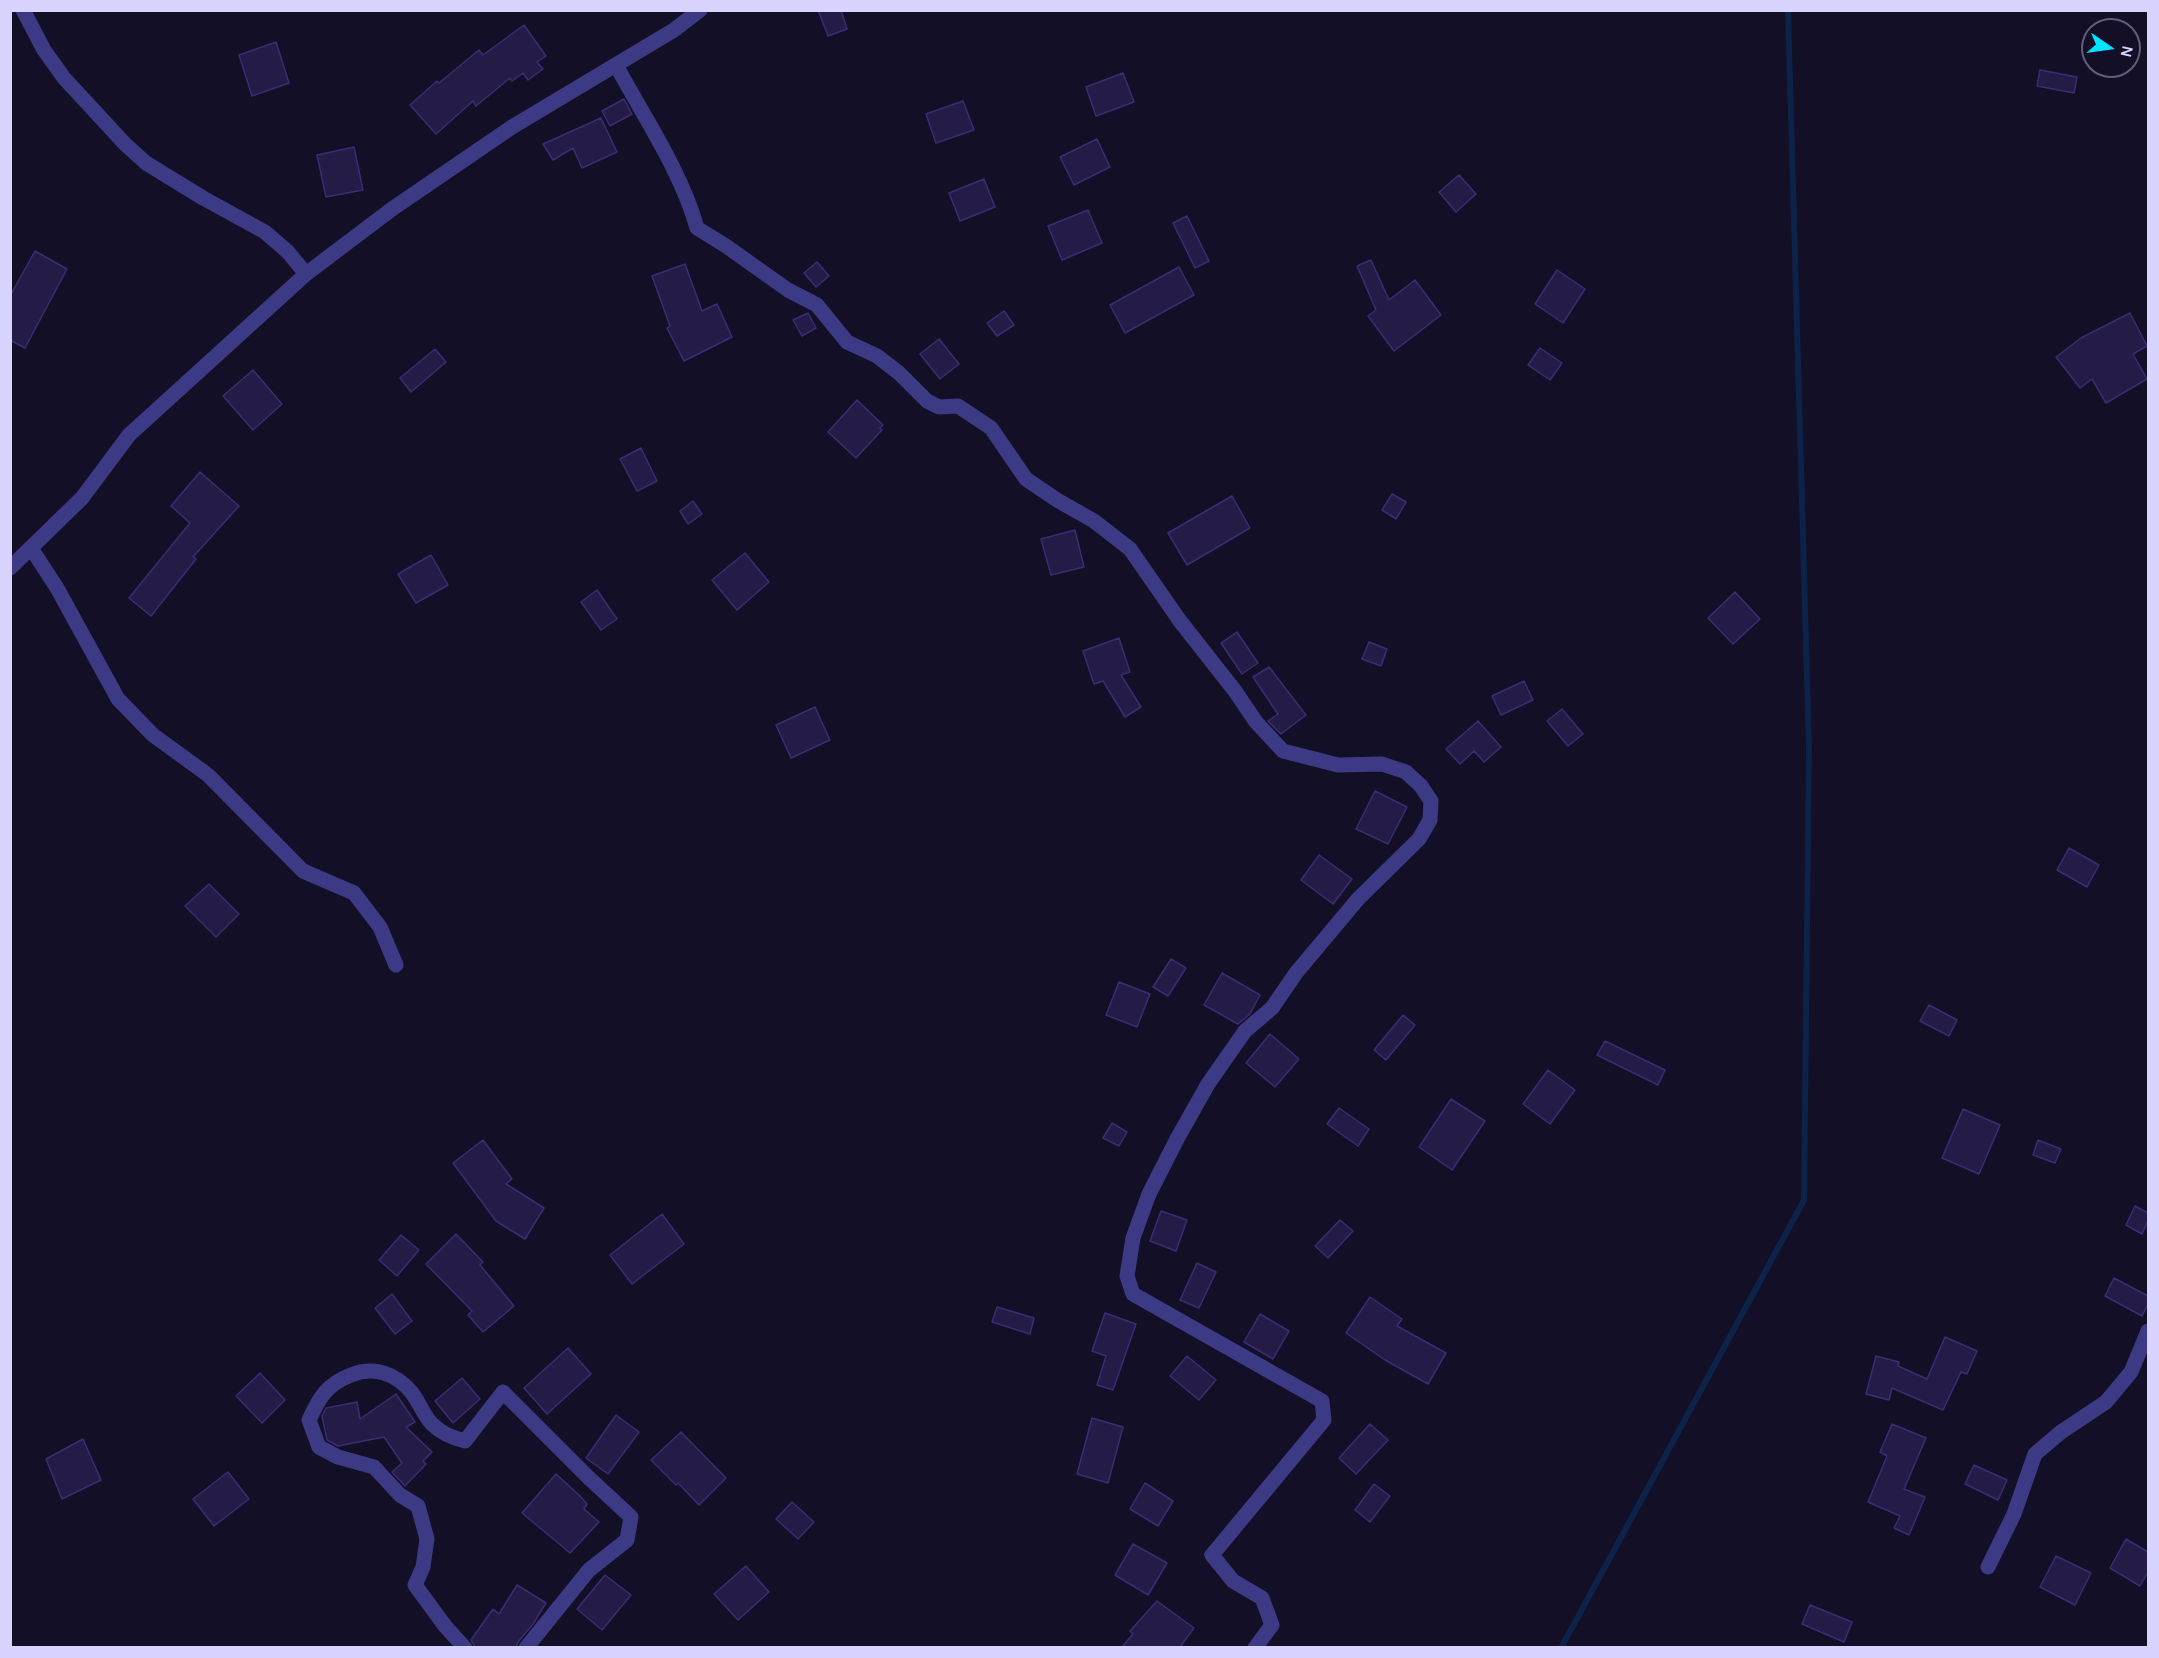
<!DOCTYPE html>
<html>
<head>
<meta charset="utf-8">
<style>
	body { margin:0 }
	#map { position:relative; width:2159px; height:1658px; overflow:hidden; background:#130f26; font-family:Karla,sans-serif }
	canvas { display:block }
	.frame { position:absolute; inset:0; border:12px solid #d9d4ff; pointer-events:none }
	.north { position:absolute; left:2081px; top:18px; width:60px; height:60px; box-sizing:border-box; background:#130f26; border:2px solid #625e7d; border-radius:50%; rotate:103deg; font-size:16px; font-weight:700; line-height:24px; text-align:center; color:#d9d4ff }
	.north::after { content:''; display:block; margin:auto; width:21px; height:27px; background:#00e5ff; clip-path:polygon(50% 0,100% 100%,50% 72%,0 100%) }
</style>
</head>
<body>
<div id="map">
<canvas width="2159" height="1658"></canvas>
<div class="frame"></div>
<div class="north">N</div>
</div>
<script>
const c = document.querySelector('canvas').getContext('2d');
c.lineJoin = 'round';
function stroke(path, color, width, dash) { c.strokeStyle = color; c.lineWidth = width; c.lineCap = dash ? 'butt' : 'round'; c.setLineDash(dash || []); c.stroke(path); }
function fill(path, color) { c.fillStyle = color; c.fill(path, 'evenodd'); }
stroke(new Path2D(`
	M1561 1648 1804 1200 1809 748 1788 10`), '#0c2248', 6);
const building = new Path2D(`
	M818 10H841L847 29 828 36Z
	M524 25 546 56 537 62 543 69 528 80 523 73 512 81 510 78 476 106 473 101 436 134 410 105 437 81 439 83 479 50 483 55Z
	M276 42 289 83 252 96 239 55Z
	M2040 70 2077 77 2074 93 2037 86Z
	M1123 73 1134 102 1096 116 1086 87Z
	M624 99 632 114 610 126 602 111Z
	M963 101 974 130 936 143 926 114Z
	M601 118 617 152 582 168 573 148 553 160 543 144Z
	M1097 139 1110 167 1074 185 1060 157Z
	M354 147 363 190 326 197 317 155Z
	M1459 175 1476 194 1456 212 1439 192Z
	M984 179 995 207 960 221 949 193Z
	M1088 210 1102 243 1062 260 1048 226Z
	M1187 216 1209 261 1195 268 1173 223Z
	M35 251 67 269 25 348 10 340V296Z
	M1371 260 1389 300 1415 280 1441 315 1394 351 1368 316 1376 310 1357 266Z
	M817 262 829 276 816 287 804 273Z
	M685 264 702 311 717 304 732 337 684 361 667 328 670 326 652 276Z
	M1179 267 1194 295 1125 333 1110 305Z
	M1557 270 1585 289 1563 323 1535 304Z
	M1004 311 1014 325 997 336 987 323Z
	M808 313 816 328 802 336 793 320Z
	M2130 313 2147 346 2133 354 2147 379 2106 403 2092 379 2080 388 2056 357 2081 338Z
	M939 339 959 364 940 379 920 354Z
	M1540 348 1562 363 1550 380 1528 365Z
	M435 349 446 362 411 392 400 378Z
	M253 370 282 404 253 430 223 396Z
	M857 400 883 425 880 428 882 430 856 458 828 432Z
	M641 448 657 481 637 491 620 459Z
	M200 472 239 506 193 557 196 559 151 616 129 598 190 523 171 506Z
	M1392 494 1406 502 1396 519 1382 510Z
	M1232 496 1250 528 1187 565 1168 533Z
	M693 501 702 514 688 524 680 511Z
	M1075 530 1084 567 1051 575 1041 539Z
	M745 553 769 582 737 610 712 580Z
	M431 555 448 585 416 603 398 574Z
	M597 590 617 619 601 630 581 602Z
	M1735 592 1760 619 1733 644 1708 618Z
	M1237 632 1258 663 1242 674 1221 643Z
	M1119 638 1130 672 1121 675 1141 707 1125 717 1103 681 1094 684 1083 651Z
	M1369 642 1387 649 1381 666 1362 659Z
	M1269 667 1306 715 1281 734 1268 721 1278 714 1253 677Z
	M1524 681 1533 700 1501 715 1492 696Z
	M815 707 830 740 791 758 776 725Z
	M1562 709 1583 734 1568 746 1547 721Z
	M1478 721 1501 747 1484 762 1474 751 1460 764 1446 749Z
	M1375 791 1407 807 1388 844 1356 829Z
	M2069 848 2099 865 2087 887 2057 870Z
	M1319 855 1352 879 1333 904 1301 880Z
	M209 884 239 914 216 937 185 906Z
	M1171 959 1186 968 1168 996 1153 987Z
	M1222 973 1260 995 1250 1014 1238 1024 1204 1005Z
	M1119 982 1150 994 1137 1027 1106 1015Z
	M1929 1005 1957 1020 1949 1036 1920 1021Z
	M1403 1015 1415 1025 1386 1060 1374 1050Z
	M1270 1034 1299 1059 1275 1087 1246 1063Z
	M1605 1041 1665 1070 1658 1085 1597 1055Z
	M1548 1070 1575 1090 1550 1124 1523 1104Z
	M1451 1099 1485 1121 1452 1170 1419 1147Z
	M1339 1108 1369 1129 1358 1146 1327 1124Z
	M1963 1109 2000 1125 1979 1174 1942 1158Z
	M1112 1123 1127 1132 1119 1146 1103 1138Z
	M483 1140 512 1179 506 1184 544 1208 525 1239 496 1221 453 1163Z
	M2038 1140 2061 1149 2055 1163 2033 1155Z
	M2135 1206 2148 1213V1221L2142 1234 2126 1225Z
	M1161 1211 1187 1220 1176 1251 1150 1241Z
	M662 1214 684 1244 632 1284 610 1255Z
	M1340 1220 1353 1231 1328 1258 1315 1246Z
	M456 1234 483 1262 480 1265 514 1306 483 1332 468 1315 472 1311 426 1264Z
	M401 1235 419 1250 397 1276 379 1260Z
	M1197 1263 1216 1272 1199 1308 1180 1300Z
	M2114 1278 2148 1296V1304L2142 1316 2105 1296Z
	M392 1294 412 1321 395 1334 375 1308Z
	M1370 1297 1402 1319 1397 1326 1446 1353 1428 1384 1385 1360 1346 1333Z
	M997 1307 1034 1318 1030 1334 992 1322Z
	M1105 1313 1136 1324 1113 1390 1097 1385 1106 1356 1092 1351Z
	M1260 1314 1289 1331 1273 1359 1244 1342Z
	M1945 1337 1977 1351 1967 1374 1961 1372 1943 1410 1892 1388 1889 1400 1866 1394 1876 1356 1899 1362 1898 1366 1927 1379Z
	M568 1348 591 1374 547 1414 524 1388Z
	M1187 1356 1216 1380 1199 1400 1170 1376Z
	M260 1373 285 1400 262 1423 236 1396Z
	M462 1378 480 1399 453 1423 435 1401Z
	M396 1394 415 1422 406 1427 432 1452 423 1461 426 1464 405 1486 392 1472 402 1463 384 1437 338 1446 327 1440 322 1416 326 1408 357 1402 360 1419Z
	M616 1415 639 1432 608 1474 586 1458Z
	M1092 1418 1123 1427 1108 1483 1077 1474Z
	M1370 1424 1388 1440 1356 1474 1339 1458Z
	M1892 1424 1926 1438 1904 1489 1925 1497 1909 1535 1894 1528 1900 1516 1868 1502 1887 1456 1880 1452Z
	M681 1432 726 1478 699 1505 678 1483 676 1485 651 1460Z
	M83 1439 101 1480 62 1499 46 1459Z
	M1974 1465 2007 1480 1998 1500 1965 1484Z
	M228 1472 249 1499 214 1526 193 1499Z
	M556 1474 580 1496 587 1504 584 1509 599 1522 570 1553 522 1513Z
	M1145 1483 1173 1501 1158 1526 1130 1509Z
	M1374 1484 1390 1496 1370 1522 1355 1510Z
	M792 1502 814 1522 798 1539 776 1519Z
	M2126 1539 2148 1552V1572L2140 1586 2110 1568Z
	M1133 1544 1167 1563 1148 1595 1115 1575Z
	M2056 1556 2091 1573 2075 1605 2040 1587Z
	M746 1566 769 1592 738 1620 714 1594Z
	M605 1575 631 1595 602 1630 577 1609Z
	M517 1585 546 1603 533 1624 518 1642 516 1647H475L471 1640 493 1609 499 1614Z
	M1157 1601 1194 1628 1180 1647H1122L1133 1634 1130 1631Z
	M1810 1605 1852 1622 1844 1642 1802 1624Z`);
fill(building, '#241b47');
stroke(building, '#3b2d73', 1.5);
stroke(new Path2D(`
	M23 10 44 50 64 78 125 144 146 163 203 198 265 232 288 252 306 274
	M616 65C644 117 681 171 697 228L726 246 788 290 817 305 847 342 877 356 899 373 927 401 939 407 958 406 991 428 1026 479 1057 500 1094 521 1130 549 1180 621 1235 691 1256 722 1283 751 1338 765 1382 764 1406 772 1421 786 1431 801 1430 820 1419 839 1358 899 1296 973 1272 1008 1245 1031 1208 1084 1177 1139 1149 1194 1133 1238 1127 1276 1133 1294 1322 1401 1324 1420 1212 1555 1233 1581 1262 1598 1272 1625 1255 1648
	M31 548 57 588 118 699 153 735 208 775 303 871 354 893 380 927 396 965
	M10 568 82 498 129 435 306 274 392 209 512 127 674 30 700 10
	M1988 1567 2014 1514 2035 1454 2061 1432 2106 1402 2131 1372 2148 1331
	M465 1648 445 1626 415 1585 423 1567 427 1539 418 1506 400 1495 374 1467 338 1457 319 1447 309 1420C319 1398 327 1384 351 1375 374 1366 396 1373 412 1393 419 1402 424 1416 432 1424 441 1433 453 1438 465 1441L503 1392 589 1478 631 1517 627 1540 589 1570 526 1648`), '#3d3a85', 15);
</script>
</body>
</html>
